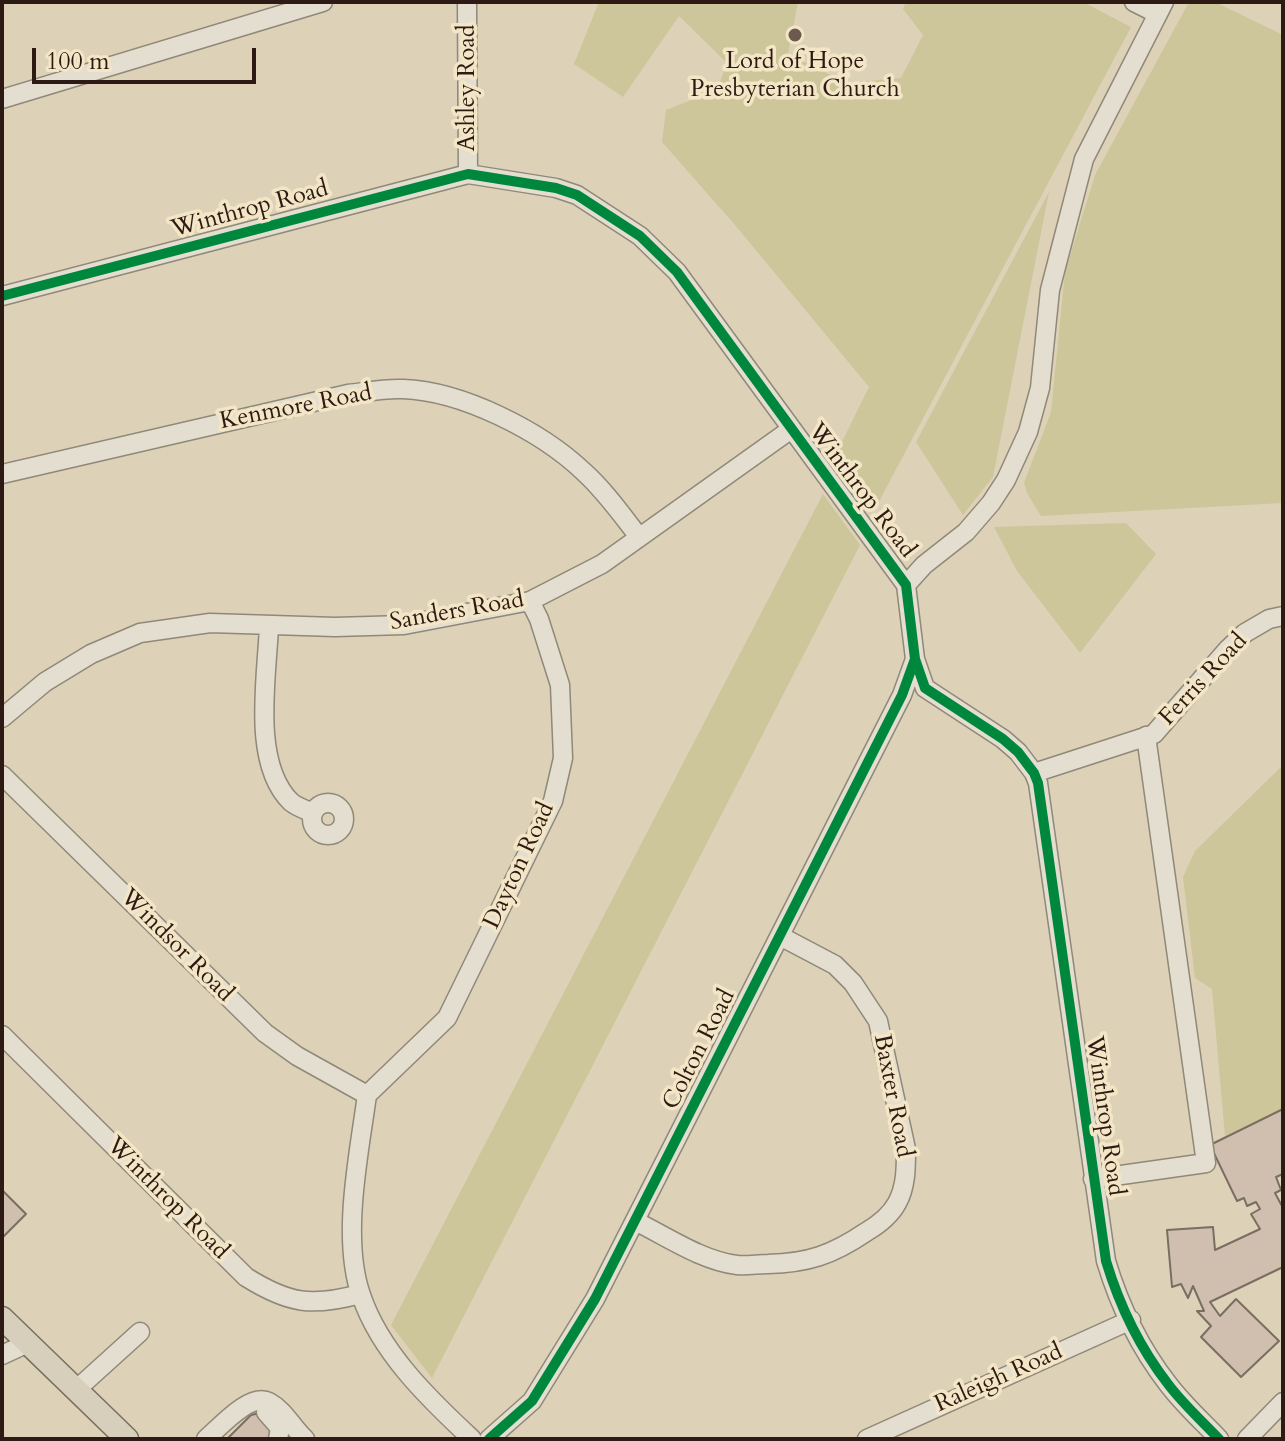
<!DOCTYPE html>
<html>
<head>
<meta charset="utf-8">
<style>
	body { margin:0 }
	#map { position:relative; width:1285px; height:1441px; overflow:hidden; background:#ddd2b7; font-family:Cardo,serif }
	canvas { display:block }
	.frame { position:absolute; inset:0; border:4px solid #2d1a14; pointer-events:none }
	.scale { position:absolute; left:32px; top:48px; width:224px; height:36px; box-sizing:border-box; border:4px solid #2d1a14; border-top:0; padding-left:10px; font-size:24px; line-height:28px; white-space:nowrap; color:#2d1a14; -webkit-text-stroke:6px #f3e6c6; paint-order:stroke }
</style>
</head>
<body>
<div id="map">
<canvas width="1285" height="1441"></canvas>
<div class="frame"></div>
<div class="scale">100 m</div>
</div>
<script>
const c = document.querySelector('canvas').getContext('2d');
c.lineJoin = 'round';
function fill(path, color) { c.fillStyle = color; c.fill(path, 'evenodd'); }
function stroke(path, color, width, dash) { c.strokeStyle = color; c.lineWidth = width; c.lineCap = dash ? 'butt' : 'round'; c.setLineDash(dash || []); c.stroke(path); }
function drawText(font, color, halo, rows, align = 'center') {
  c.font = font + ' Cardo,serif'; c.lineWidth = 7; c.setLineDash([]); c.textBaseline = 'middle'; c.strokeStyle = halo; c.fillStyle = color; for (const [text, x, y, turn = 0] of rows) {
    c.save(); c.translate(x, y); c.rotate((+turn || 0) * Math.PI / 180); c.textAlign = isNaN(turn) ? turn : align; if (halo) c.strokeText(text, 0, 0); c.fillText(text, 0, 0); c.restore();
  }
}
fill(new Path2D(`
	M599 2H798L788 54 847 83 901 78 923 35 903 9 906 2H1083L1131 27 876 507 837 452 869 387 735 225 662 142 666 110 717 90 727 63 679 16 623 97 574 64Z
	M1189 2H1215L1283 35V503L1041 516 1027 493 1024 483 1051 412 1065 272 1095 175Z
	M1049 192 993 477 963 515 916 442Z
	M823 494 860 545 432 1378 391 1325Z
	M1126 523 1156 554 1080 653 1017 571 994 527Z
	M1283 765V1108L1225 1136 1212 989 1195 978 1183 877 1195 851Z`), '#ccc69a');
const building = new Path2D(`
	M1283 1109V1174L1276 1177 1281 1190 1275 1193 1283 1208V1267L1210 1302 1220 1316 1236 1299 1279 1341 1241 1377 1201 1337 1211 1326 1197 1311H1204L1193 1286 1188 1298 1181 1284 1172 1287 1167 1230 1213 1227 1215 1250 1260 1229 1251 1214 1260 1209 1256 1202 1247 1206 1244 1198 1237 1201 1210 1145Z
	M2 1190 26 1214 2 1238Z
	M260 1413 278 1430 275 1439H227L251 1415Z`);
fill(building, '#d0beae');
stroke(building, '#786f62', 2);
const minor = new Path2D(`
	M467 2 468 174
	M1134 2 1158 14
	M2 99 323 2
	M2 296 468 174 556 188 577 195 640 236 677 272 906 585 915 659 925 688 1003 739 1018 752 1034 773 1038 783 1106 1261C1119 1304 1140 1348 1168 1384 1183 1404 1202 1421 1219 1439
	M2 474 348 394C366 392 385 388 403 389 462 391 541 431 584 472 605 491 622 515 639 537
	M906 585 924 565 966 532 991 503 1006 480 1028 432 1040 388 1050 290 1084 159 1164 2
	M269 626C267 677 251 763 291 802 297 807 306 810 313 813
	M2 718 45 682 91 654 140 633 210 623 335 627 404 625 530 601 602 564 790 430
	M1034 773 1154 734 1228 649 1245 633 1269 619 1283 616
	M2 775 265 1033 297 1056 367 1095
	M312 819a16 16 0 1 1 32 0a16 16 0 1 1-32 0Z
	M2 1035 246 1277C289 1304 312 1307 360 1294
	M367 1095 447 1018 553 801 563 758 560 685 539 619 530 601
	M367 1095C359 1154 341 1238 361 1295 380 1352 429 1399 472 1439
	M1093 1179 1206 1163 1146 736
	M635 1221C666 1236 702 1261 737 1265 747 1266 758 1264 768 1264 808 1263 832 1255 866 1232 878 1225 890 1216 897 1203 906 1187 906 1168 906 1149L878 1021 853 983 835 965 780 936
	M2 1355 28 1343
	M77 1389 140 1332
	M266 1412 280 1428 278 1439
	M206 1439C220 1427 250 1392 269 1402 284 1410 293 1428 305 1439
	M489 1439 532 1401 595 1299 902 695 915 659
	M867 1439 1131 1320
	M1247 1439 1283 1402`);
const major = new Path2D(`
	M2 1318 127 1439`);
stroke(minor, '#908878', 21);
stroke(major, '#786f62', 25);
stroke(minor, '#e3ded0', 18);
stroke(major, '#d7cfbc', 22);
stroke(new Path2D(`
	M2 296 468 174 556 188 577 195 640 236 677 272 906 585 915 659 925 688 1003 739 1018 752 1034 773 1038 783 1106 1261C1119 1304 1140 1348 1168 1384 1183 1404 1202 1421 1219 1439
	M489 1439 532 1401 595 1299 902 695 915 659`), '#00873e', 10);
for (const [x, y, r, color] of [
	[795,35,8,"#6b5a4d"]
]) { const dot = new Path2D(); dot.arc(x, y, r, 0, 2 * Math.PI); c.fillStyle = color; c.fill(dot); stroke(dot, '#f3e6c6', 3); }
drawText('24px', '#2d1a14', '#f3e6c6', [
	["Lord of Hope",795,62],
	["Presbyterian Church",795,90]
]);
drawText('24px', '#2d1a14', '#f3e6c6', [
	["Ashley Road",468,88,-90],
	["Winthrop Road",250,210,-15],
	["Kenmore Road",296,408,-11],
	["Winthrop Road",861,491,53],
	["Sanders Road",457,612,-10],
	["Ferris Road",1204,680,-47],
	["Dayton Road",520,866,-65],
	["Windsor Road",176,946,45],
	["Colton Road",700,1050,-63],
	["Baxter Road",892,1096,79],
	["Winthrop Road",1104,1116,82],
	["Winthrop Road",167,1199,45],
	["Raleigh Road",999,1379,-24]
]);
</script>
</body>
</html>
